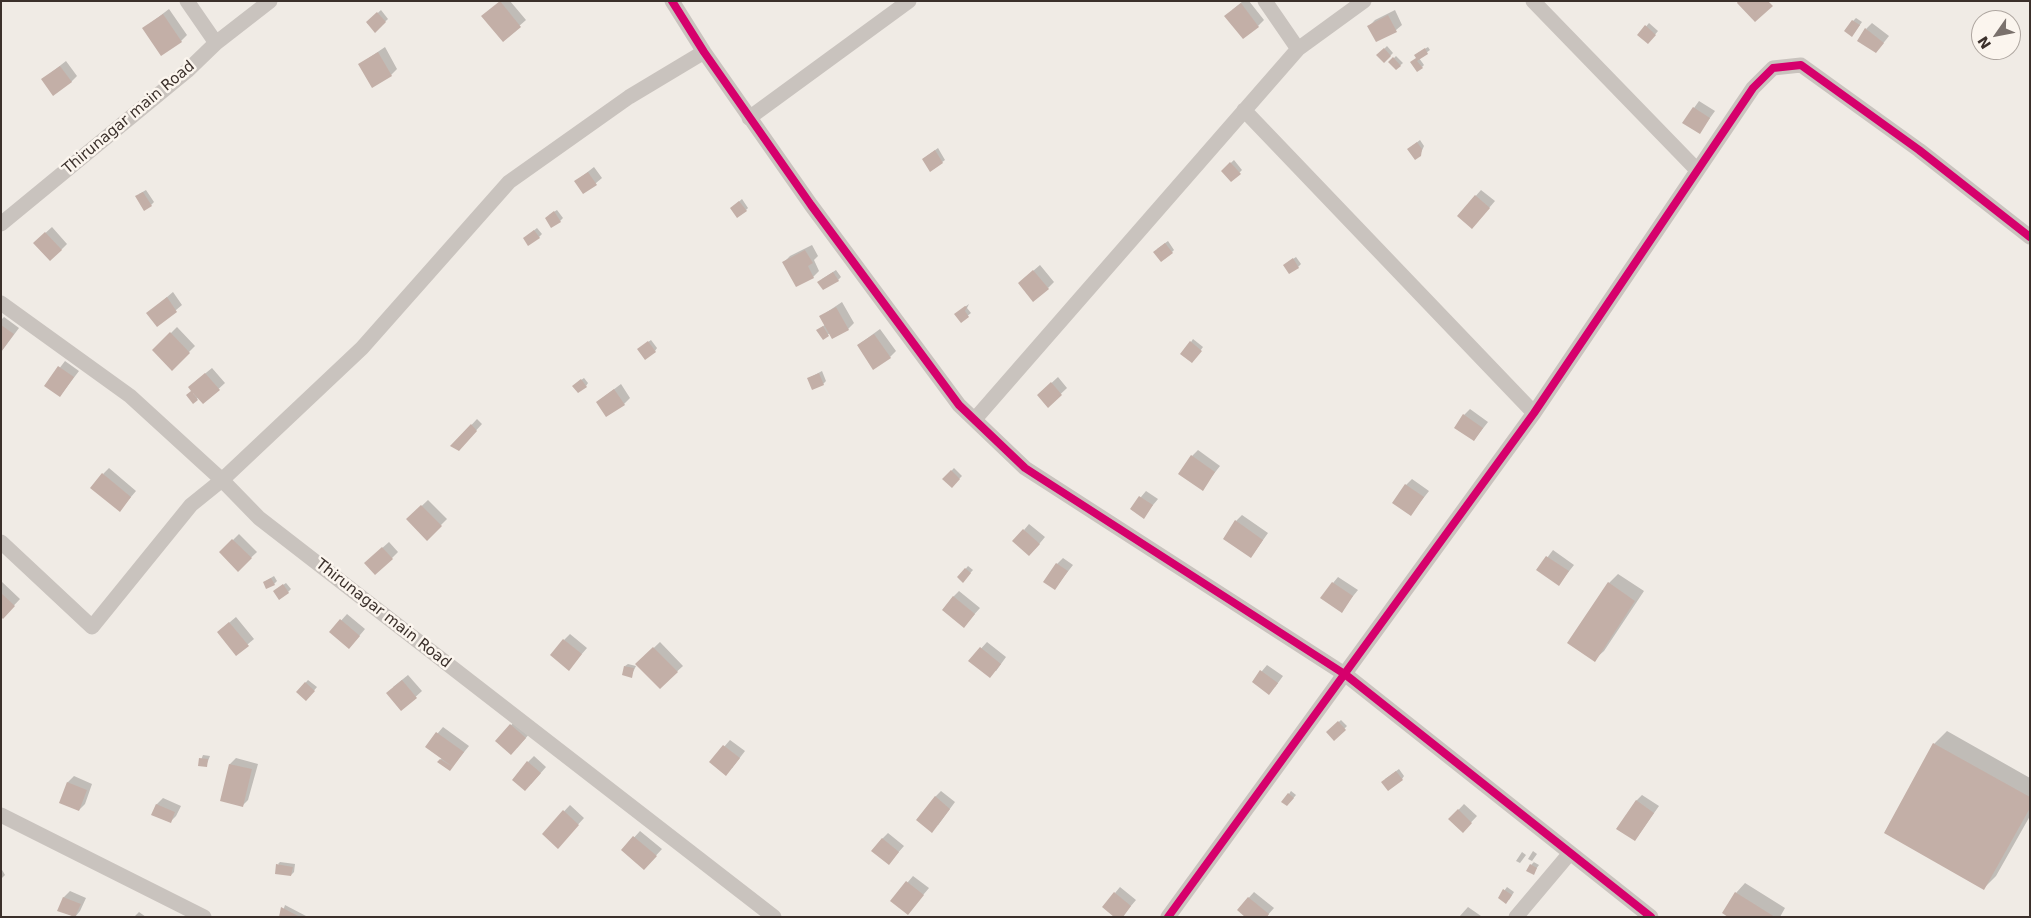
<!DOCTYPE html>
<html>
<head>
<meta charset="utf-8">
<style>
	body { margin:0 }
	#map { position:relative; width:2031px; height:918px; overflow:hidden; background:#f0ebe5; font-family:"DejaVu Sans",sans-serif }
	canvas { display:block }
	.frame { position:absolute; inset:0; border:2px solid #3b302b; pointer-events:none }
	.north { position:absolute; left:1971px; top:10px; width:50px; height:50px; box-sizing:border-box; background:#fbf5ee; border:1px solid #aea6a0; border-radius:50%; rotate:237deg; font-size:14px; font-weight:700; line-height:20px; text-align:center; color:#3b302b }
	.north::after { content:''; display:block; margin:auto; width:18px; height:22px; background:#7a716c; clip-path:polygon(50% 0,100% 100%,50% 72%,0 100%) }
</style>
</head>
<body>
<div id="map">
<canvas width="2031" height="918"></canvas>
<div class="frame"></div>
<div class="north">N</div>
</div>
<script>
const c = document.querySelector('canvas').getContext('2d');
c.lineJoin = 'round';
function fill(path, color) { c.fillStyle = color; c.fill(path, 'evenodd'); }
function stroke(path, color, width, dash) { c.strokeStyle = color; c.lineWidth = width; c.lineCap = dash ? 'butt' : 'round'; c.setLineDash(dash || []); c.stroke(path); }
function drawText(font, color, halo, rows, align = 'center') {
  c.font = font + ' "DejaVu Sans",sans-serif'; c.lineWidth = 5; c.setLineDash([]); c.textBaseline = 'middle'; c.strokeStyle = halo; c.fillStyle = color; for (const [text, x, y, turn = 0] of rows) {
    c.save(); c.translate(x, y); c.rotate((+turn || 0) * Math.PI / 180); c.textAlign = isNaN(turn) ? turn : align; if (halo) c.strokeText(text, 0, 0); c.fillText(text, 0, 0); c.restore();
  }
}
fill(new Path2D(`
	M500 1H510L526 20 503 40Z
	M1243 1H1249L1264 20 1258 26 1232 10Z
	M169 9 187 35 181 41 144 28Z
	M381 10 388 19 375 31 367 23Z
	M1395 10 1402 25 1396 30 1376 41 1369 26 1375 20Z
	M1856 18 1862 22 1854 33 1853 21Z
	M1649 23 1658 31 1648 43 1639 35Z
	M1872 23 1889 36 1881 46 1866 29Z
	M1387 46 1393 53 1384 62 1378 55Z
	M385 47 397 69 391 75 360 64Z
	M1428 47 1430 50 1419 58 1424 65 1422 67 1412 62 1417 58 1418 53Z
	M1396 56 1403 63 1396 69 1390 62Z
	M66 61 77 76 71 82 43 79Z
	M1699 101 1715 111 1699 133 1684 122Z
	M1420 140 1424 146 1420 155 1411 147Z
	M938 148 945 160 931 170 923 159Z
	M1234 160 1242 170 1231 181 1222 171Z
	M594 167 602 178 584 193 576 181Z
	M146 190 154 202 151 205 139 194Z
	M1481 190 1495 201 1478 221 1458 216Z
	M742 199 748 208 746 210 734 206Z
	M557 210 563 218 560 221 549 215Z
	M52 227 67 244 61 250 41 237Z
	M537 228 542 234 539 237 527 236Z
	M1168 241 1174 250 1172 252 1157 249Z
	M812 245 818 256 814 260 819 271 813 277 784 262 790 256Z
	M1296 257 1301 264 1298 267 1287 263Z
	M1040 265 1054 282 1048 288 1026 277Z
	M836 270 841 277 838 280 822 279Z
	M173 292 182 305 158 325 148 313Z
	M842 302 854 323 848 329 830 333 823 338 818 330 826 324 821 316Z
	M969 304 967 308 971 313 961 321 958 312Z
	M4 317 19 328 1 352V320Z
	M177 327 195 346 172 369 154 350Z
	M880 329 896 351 890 357 858 345Z
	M1193 339 1203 347 1194 359 1191 342Z
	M651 340 657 348 655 351 641 347Z
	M65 361 79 371 60 396 46 386Z
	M212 368 225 383 203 403 199 397 193 402 196 381Z
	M822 371 826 381 823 384 809 378Z
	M1058 377 1067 388 1048 406 1045 389Z
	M584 378 588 383 586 386 577 383Z
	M621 384 630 398 624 404 597 402Z
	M1470 409 1488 422 1474 440 1464 415Z
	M477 419 482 424 459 449 452 446Z
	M1198 450 1220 466 1202 489 1192 456Z
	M109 468 136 491 125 504 103 474Z
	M954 468 962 476 952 486 944 479Z
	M1412 479 1429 491 1411 514 1406 485Z
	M1146 491 1158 499 1143 517 1131 509Z
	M428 500 447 519 427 539 408 519Z
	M1242 515 1268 533 1251 557 1236 521Z
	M1029 524 1045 537 1035 549 1024 530Z
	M239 534 257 552 238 570 221 552Z
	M389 542 398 552 392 558H371Z
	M1553 550 1574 565 1559 584 1538 570Z
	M1063 558 1073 565 1055 588 1057 564Z
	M968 566 973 570 963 581 959 577Z
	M1618 574 1644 591 1604 651 1594 660 1609 583Z
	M274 576 277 581 274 584 264 582Z
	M1338 577 1358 590 1341 611 1333 583Z
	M1 581 20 599 3 617 1 616Z
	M286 583 291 589 288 592 277 589Z
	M959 591 980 608 964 626 953 597Z
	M347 614 365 629 355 641 331 632Z
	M236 617 254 639 236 654 224 627Z
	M570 634 587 648 574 663 564 640Z
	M660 642 683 666 660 687 637 664Z
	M987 642 1006 657 996 671 970 661Z
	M628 664 636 666 631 676 625 666Z
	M1267 665 1283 676 1275 687 1253 682Z
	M408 675 422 691 401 710 393 687Z
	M308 680 317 687 306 700 297 692Z
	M517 719 531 732 517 748 496 741Z
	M1341 720 1347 726 1334 739 1328 732Z
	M443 727 469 746 452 767 439 762 442 758 427 746Z
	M1947 731 2030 778V816L1996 876 1984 888 1885 832 1934 744Z
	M730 740 745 751 732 768 711 762Z
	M203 755 210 756 206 766 199 765Z
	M534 756 546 767 531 784 528 762Z
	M236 758 258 764 248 800 242 806 221 800 230 764Z
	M1399 769 1404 776 1402 779H1385Z
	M74 776 92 784 85 804 79 810 61 802 68 782Z
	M941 791 955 802 938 825 935 797Z
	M1291 791 1296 795 1290 802 1289 794Z
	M1642 795 1659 806 1635 840 1636 801Z
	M163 798 181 806 176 816 170 822 153 815 157 804Z
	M1464 804 1477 816 1463 831 1450 819Z
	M570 805 584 818 563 841 543 834Z
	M640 831 662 849 650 862 623 850Z
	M888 833 904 846 889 863 882 839Z
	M1533 851 1537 854 1532 861 1539 865 1533 873 1531 865 1534 862 1528 859Z
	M1522 852 1526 855 1520 863 1516 861Z
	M280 862 295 864 294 872 291 875 278 864Z
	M1 868 5 875 1 879Z
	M913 876 929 888 908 913 892 901Z
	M1745 883 1785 908 1780 917H1730L1724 913 1736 893Z
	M1120 887 1136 900 1125 913 1115 893Z
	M1507 887 1514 892 1509 900 1499 898Z
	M70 891 86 898 80 911 75 917 59 910 64 897Z
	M1254 892 1274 908 1266 917 1238 910Z
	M285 905 306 916V917H281Z
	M1468 907 1481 916 1480 917H1459Z
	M139 912 146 917H134Z`), '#0003');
fill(new Path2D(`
	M500 1 521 27 503 42 481 16Z
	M1738 1H1768L1773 6 1755 22 1737 3Z
	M1241 3 1259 27 1243 39 1224 16Z
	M377 12 386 22 375 33 366 22Z
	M163 14 182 42 161 56 142 28Z
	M1388 15 1397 32 1376 42 1367 26Z
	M1852 20 1860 25 1852 37 1844 31Z
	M1645 25 1656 35 1648 44 1637 35Z
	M1865 28 1884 43 1876 53 1857 41Z
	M1384 48 1391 56 1384 63 1376 55Z
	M1425 48 1428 54 1417 61 1423 68 1417 72 1410 62 1416 58 1414 55Z
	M378 52 392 76 372 88 358 64Z
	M1393 57 1401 66 1396 70 1388 62Z
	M60 66 72 82 53 96 41 79Z
	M1693 107 1710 118 1700 134 1682 123Z
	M1417 142 1422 149 1421 156 1415 160 1407 149Z
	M935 150 943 163 930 172 922 159Z
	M1230 162 1241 174 1231 182 1221 171Z
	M588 172 597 185 583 194 574 181Z
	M143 192 152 206 144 211 135 196Z
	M1475 195 1490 208 1472 229 1457 216Z
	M739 201 747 211 737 218 730 208Z
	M554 211 561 222 551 228 545 218Z
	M534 230 540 238 528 246 523 238Z
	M45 232 62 250 50 261 33 243Z
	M1165 243 1173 253 1161 262 1153 252Z
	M805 250 813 263 808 266 814 278 796 287 782 262Z
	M1293 258 1299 268 1289 274 1283 265Z
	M1033 270 1049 289 1033 302 1018 283Z
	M833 272 839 281 823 290 817 282Z
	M167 297 177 312 157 327 146 313Z
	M965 306 967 307 965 311 969 317 961 323 954 314Z
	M836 307 849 330 832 339 819 316Z
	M1 325 14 334 1 352Z
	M823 326 829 336 823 340 816 330Z
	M170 332 190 353 172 371 152 350Z
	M874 334 891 358 873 370 857 345Z
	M648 341 656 352 645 360 637 349Z
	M1190 341 1202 351 1192 363 1180 354Z
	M58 366 74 377 60 397 44 386Z
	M205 373 220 390 203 404 193 393 198 400 193 404 186 395 191 391 188 387Z
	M819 373 824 385 812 390 807 378Z
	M581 379 587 387 578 393 572 386Z
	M1051 382 1062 395 1048 408 1037 395Z
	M614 389 625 405 606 417 596 402Z
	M1463 414 1483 428 1474 441 1454 428Z
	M471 424 477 431 459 451 450 446Z
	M1191 455 1215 472 1203 491 1178 474Z
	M951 470 960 479 952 488 942 479Z
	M102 473 131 497 120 512 90 488Z
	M1405 484 1424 497 1411 516 1392 503Z
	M1139 496 1153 505 1144 519 1130 509Z
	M421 505 442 526 427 541 406 519Z
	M1235 520 1263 540 1251 558 1223 539Z
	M1023 529 1040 544 1029 556 1012 541Z
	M232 539 252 558 238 572 219 552Z
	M382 547 393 559 375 575 364 563Z
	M1546 556 1569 571 1559 586 1536 570Z
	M1056 563 1068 571 1055 590 1043 582Z
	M965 568 971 573 963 583 957 577Z
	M271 578 275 585 266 589 263 582Z
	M1332 582 1353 596 1342 613 1320 598Z
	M1608 582 1635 601 1595 662 1567 643Z
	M283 584 289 593 279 600 273 591Z
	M1 593 15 606 3 619 1 617Z
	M953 596 975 614 964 628 942 610Z
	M340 619 360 636 349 649 329 632Z
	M229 622 249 646 236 656 217 632Z
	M563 639 582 654 569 671 550 655Z
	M653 647 678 672 660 689 635 664Z
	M980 647 1001 664 990 678 968 661Z
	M624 666 634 668 632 678 622 675Z
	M1260 670 1278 683 1269 695 1252 682Z
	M402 680 417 698 401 711 386 693Z
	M305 682 315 691 306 701 296 692Z
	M1338 721 1346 730 1334 741 1326 732Z
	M510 724 526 738 511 755 495 741Z
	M436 732 464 752 453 767 425 747Z
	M1933 743 2030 797V808L1984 890 1884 833Z
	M723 745 740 758 726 776 709 762Z
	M199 758 208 759 207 767 198 766Z
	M440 759 453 767 450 771 437 762Z
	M527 761 541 773 525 791 512 780Z
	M229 764 252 769 243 807 220 801Z
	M1396 771 1403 780 1388 791 1381 782Z
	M67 782 87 790 79 811 59 803Z
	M1288 793 1294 798 1287 806 1281 802Z
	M935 796 950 809 932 833 916 820Z
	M1636 800 1654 813 1635 841 1616 829Z
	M156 804 175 812 171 823 151 815Z
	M1458 809 1472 823 1463 833 1448 819Z
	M563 810 579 825 558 849 542 834Z
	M633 836 657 856 644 870 621 850Z
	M882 838 899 852 889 865 871 851Z
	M276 864 293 867 291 876 275 874Z
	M1530 864 1537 868 1534 875 1526 871Z
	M906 881 924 895 908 915 890 901Z
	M1503 889 1512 895 1506 904 1498 898Z
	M1114 892 1131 906 1123 917H1114L1102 907Z
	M1735 892 1775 917H1728L1722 913Z
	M63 897 81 904 75 917 57 911Z
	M1248 897 1269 914 1267 917H1245L1237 910Z
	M281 907 300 917H279Z`), '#c3afa7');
stroke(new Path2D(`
	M672 1 704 52 811 205 959 405 1025 468 1346 675 1651 917
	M1265 1 1298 49
	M1533 1 1697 170
	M216 43 270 1
	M1244 110 1534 413
	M749 118 909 1
	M1 224 187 71 216 43 187 1
	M1 303 130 396 222 480 259 518 774 917
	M975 419 1298 49 1364 1
	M1 542 92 627 191 505 222 480 362 348 509 182 629 97 704 52
	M1 815 204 917
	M1168 917 1534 413 1753 88 1773 68 1801 65 1919 150 2030 237
	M1516 917 1570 853`), '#c9c3be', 15);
stroke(new Path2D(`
	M672 1 704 52 811 205 959 405 1025 468 1346 675 1651 917
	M1168 917 1534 413 1753 88 1773 68 1801 65 1919 150 2030 237`), '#d6006c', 8);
drawText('15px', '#3b302b', '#fbf5ee', [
	["Thirunagar main Road",129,118,-40],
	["Thirunagar main Road",383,614,38]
]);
</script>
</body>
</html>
